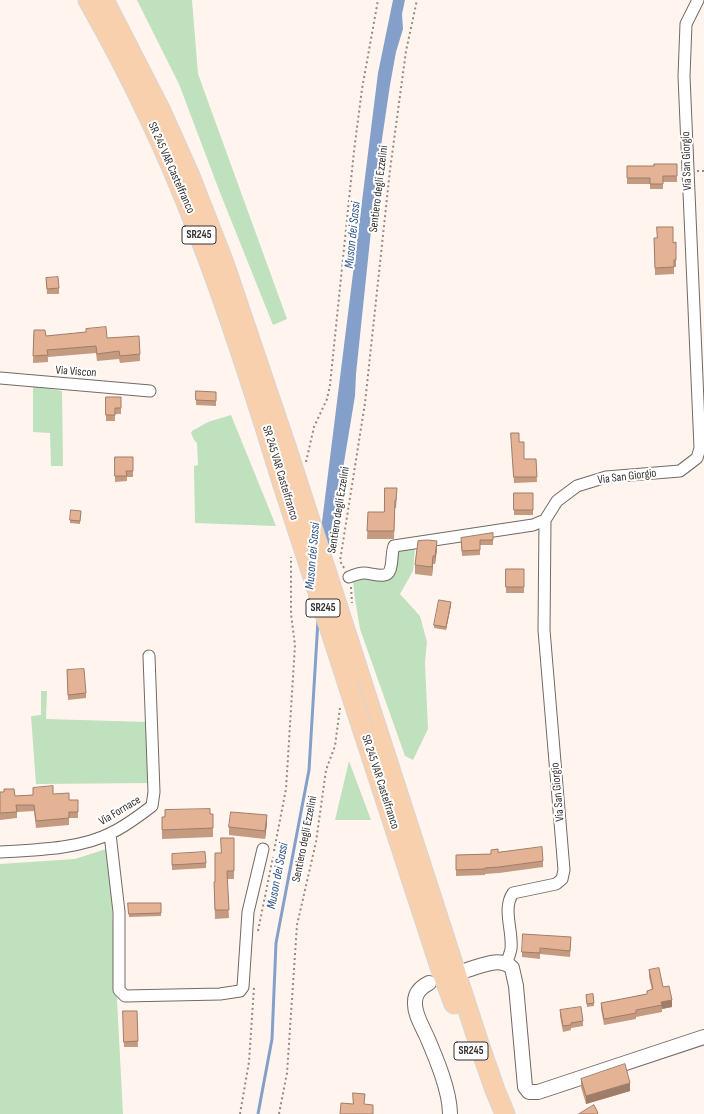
<!DOCTYPE html>
<html>
<head>
<meta charset="utf-8">
<style>
	body { margin:0 }
	canvas { display:block; background:#fff4ee }
</style>
</head>
<body>
<canvas width="704" height="1114"></canvas>
<script>
const c = document.querySelector('canvas').getContext('2d');
c.lineJoin = 'round';
function fill(path, color) { c.fillStyle = color; c.fill(path, 'evenodd'); }
function stroke(path, color, width, dash) { c.strokeStyle = color; c.lineWidth = width; c.lineCap = dash ? 'butt' : 'round'; c.setLineDash(dash || []); c.stroke(path); }
function drawText(font, color, halo, rows, align = 'center') {
  c.font = font + ' "Sofia Sans Condensed",sans-serif'; c.lineWidth = 4; c.setLineDash([]); c.textBaseline = 'middle'; c.strokeStyle = halo; c.fillStyle = color; for (const [text, x, y, turn = 0] of rows) {
    c.save(); c.translate(x, y); c.rotate((+turn || 0) * Math.PI / 180); c.textAlign = isNaN(turn) ? turn : align; if (halo) c.strokeText(text, 0, 0); c.fillText(text, 0, 0); c.restore();
  }
}
fill(new Path2D(`
	M137 0H192L198 74 287 319 273 325 219 190 179 84Z
	M33 386 62 391 63 466H51L50 433 33 432Z
	M231 415 276 526 195 523 194 466 198 465 197 443 194 440 191 433 192 431 208 422Z
	M415 548 413 571 400 594 420 616 427 642 425 662 428 729 413 760 405 756 360 629 355 599 353 581 364 578 388 579 397 549Z
	M41 691H47L46 719 148 722 151 783 36 784 31 716 41 715Z
	M349 761 371 820H335Z
	M109 848 123 1114H0V864L75 859Z`), '#bfe1bd');
fill(new Path2D(`
	M393 0H405L402 14 403 29 396 52 390 85 377 173 356 374 355 396 329 553 321 530 378 73Z`), '#84a0ca');
stroke(new Path2D(`
	M258 1114 272 1039 276 943 309 770 318 620`), '#84a0ca', 3);
const minor = new Path2D(`
	M0 378 150 391
	M349 577C354 575 360 573 364 573 372 573 387 580 390 570 393 562 391 554 394 546L533 525 545 520
	M110 834 119 912V990L125 996 220 994 240 991 243 987 248 912 263 849
	M0 852C34 850 81 849 111 833 126 826 139 816 152 806L154 792 149 656
	M506 964C508 959 510 954 511 949 513 930 502 909 513 893L556 884 562 879 564 870 544 630 545 520 557 501 577 486 606 477 680 471 697 458 700 448 684 76 686 24 698 0`);
const tertiary = new Path2D(`
	M467 970C481 966 500 956 512 968L516 986 525 1087 529 1092H538L704 1037
	M429 983C421 987 415 993 415 1002 414 1013 422 1026 427 1037 436 1058 450 1091 450 1114`);
const trunk = new Path2D(`
	M88 0C130 74 167 151 197 230 229 312 256 397 282 482
	M104 0 161 111 190 176 224 263 286 446
	M358 670 479 1044 495 1090 505 1114
	M364 734 441 970 454 1004`);
stroke(minor, '#736a65', 13);
stroke(tertiary, '#736a65', 16);
stroke(trunk, '#d6d6d5', 21);
stroke(new Path2D(`
	M697 171H704
	M306 462 314 427 327 399 330 385 354 151 362 89 378 0
	M344 568 340 561 365 403 390 170 406 51 417 0
	M351 587 352 603
	M274 851 286 789 295 645 291 614V557
	M258 931 273 857
	M240 1114 249 1062 254 987
	M279 1114 287 1073 297 925 316 842 326 770 335 746 340 708`), '#918a86', 2, [2, 3]);
stroke(minor, '#fff', 11);
stroke(tertiary, '#fff', 14);
stroke(trunk, '#f8d0ae', 19);
const trunkBridge = new Path2D(`
	M286 446 358 670
	M282 482 364 734`);
stroke(trunkBridge, '#d6d6d5', 21, []);
stroke(trunkBridge, '#f8d0ae', 19);
fill(new Path2D(`
	M677 164V182H663V189H650V184H627V166H654Z
	M654 238 673 243 676 242V267H674V274L655 275Z
	M46 278 59 288V294H47Z
	M34 330 46 336 107 338 140 354V361L120 363 119 359 97 361 96 353 48 357V362L33 363Z
	M196 391 216 398V406L196 405Z
	M106 397H121V414H115V421H106Z
	M511 433 519 442 524 459H536L537 482 514 483Z
	M115 457H133V477H127V481L115 482Z
	M514 493H533V515H514Z
	M397 496 396 508H395L394 539H367L368 512H384Z
	M81 511 80 524 70 523V520Z
	M493 533V545H480V555L462 556 461 538Z
	M437 549 435 564H433L432 576 415 574V565Z
	M506 569H524V593H506Z
	M451 605 446 630 434 628V625Z
	M67 670 86 693V698L68 700Z
	M33 788 69 800H78V818H69V825L36 828 34 811 17 812V818L0 820V792L15 796 33 795Z
	M210 814 213 828V837L162 839V817Z
	M267 823 265 839 229 835V827Z
	M234 838V879H227L229 918 215 919 214 882H215L221 853Z
	M498 852 543 861V867L499 873 485 874V875L456 876V855L491 854Z
	M172 854 206 863V868L172 870Z
	M128 903H161V916L129 917Z
	M571 943 570 957 540 954V959L522 957V952Z
	M649 970 663 987 672 1007 662 1009V1012L636 1017V1019L604 1025 601 1009V1003L647 994V991L652 990 649 977Z
	M586 995 594 1003V1006L587 1007Z
	M560 1010 583 1021V1026L571 1028V1030L563 1032 560 1016Z
	M123 1011H137L138 1047H124Z
	M581 1079 630 1091 586 1104 581 1087Z`), '#c49a81');
fill(new Path2D(`
	M437 541V549L435 564V556Z
	M433 556V564L432 576V567Z
	M451 602V605L446 630V627Z
	M267 815V823L265 839V831Z
	M672 1000V1007L662 1009 661 1002Z
	M630 1083V1091L586 1104V1096Z`), '#a07d69');
const building = new Path2D(`
	M654 164H677V176H663V184H650V178H627V166H654Z
	M657 227H673V243L676 242V260H674V267L655 268 654 238H657Z
	M58 277 59 288 47 289 46 278Z
	M106 327 107 338 139 336 140 354 120 356 119 351 97 354 96 346 47 350 48 355 33 356 34 330H45L46 336 86 332V329Z
	M196 391 216 392V401L196 400Z
	M106 397H121V408H115V415H106Z
	M511 433H519V442H524V459H536L537 477H514Z
	M115 457H133V471H126L127 476H115Z
	M385 488H397L396 500H395L394 531H367L368 512H384Z
	M514 493H533V510H514Z
	M71 510 81 511 80 521 70 520Z
	M493 533V540H480V550L462 551 461 538Z
	M428 540 437 541 435 556H433L432 567 415 565 418 541Z
	M506 569H524V587H506Z
	M439 600 451 602 446 627 434 625Z
	M84 669 86 693 68 695 67 670Z
	M53 786V794L69 793V800H78V812H69V818L36 821 34 805H16L17 812 0 813V792H4V789H14L15 796 33 795V788Z
	M210 809V814H213V828L162 830V817H165V810Z
	M231 812 267 815 265 831 229 827Z
	M221 838H234V871H227L229 910H215L214 882H215V853H221Z
	M542 847 543 861 499 867 485 868V869L456 870V855L491 854V850L498 849V852Z
	M205 852 206 863 172 865V854Z
	M128 903H161V913L129 914Z
	M523 934 571 937 570 951 540 948V953L522 952Z
	M659 968 663 987 669 986 672 1000 661 1002 662 1005 636 1010V1013L604 1019 601 1003 647 994V991L653 989 649 970Z
	M593 994 594 1003 587 1004 586 995Z
	M581 1007 583 1021 571 1023V1025L563 1026 560 1010Z
	M123 1011H137L138 1041 124 1042Z
	M625 1064 630 1083 586 1096 581 1079Z
	M353 1093 365 1094 364 1104 373 1105V1114H340L341 1103 353 1104Z
	M594 1105 598 1113 597 1114H579Z`);
fill(building, '#e4b396');
stroke(building, '#a07d69', 1);
for (const [x, y, w] of [
	[199,235,34],
	[323,608,34],
	[471,1051,34]
]) { const box = new Path2D(); box.roundRect(x - w / 2, y - 9, w, 18, 3); c.fillStyle = '#fff'; c.fill(box); stroke(box, '#34302e', 1); }
drawText('bold 11px', '#34302e', null, [
	["SR245",199,235],
	["SR245",323,608],
	["SR245",471,1051]
]);
drawText('12px', '#34302e', '#fff', [
	["Via San Giorgio",687,161,-92],
	["SR 245 VAR Castelfranco",171,168,66],
	["Sentiero degli Ezzelini",379,189,-83],
	["Via Viscon",76,372,4],
	["SR 245 VAR Castelfranco",280,473,73],
	["Via San Giorgio",627,477,-7],
	["Sentiero degli Ezzelini",339,510,-81],
	["SR 245 VAR Castelfranco",380,782,72],
	["Via San Giorgio",558,792,-95],
	["Via Fornace",120,811,-31],
	["Sentiero degli Ezzelini",305,839,-79]
]);
drawText('italic 13px', '#2e5389', '#fff', [
	["Muson dei Sassi",353,235,-84],
	["Muson dei Sassi",313,556,-85],
	["Muson dei Sassi",278,876,-79]
]);
</script>
</body>
</html>
